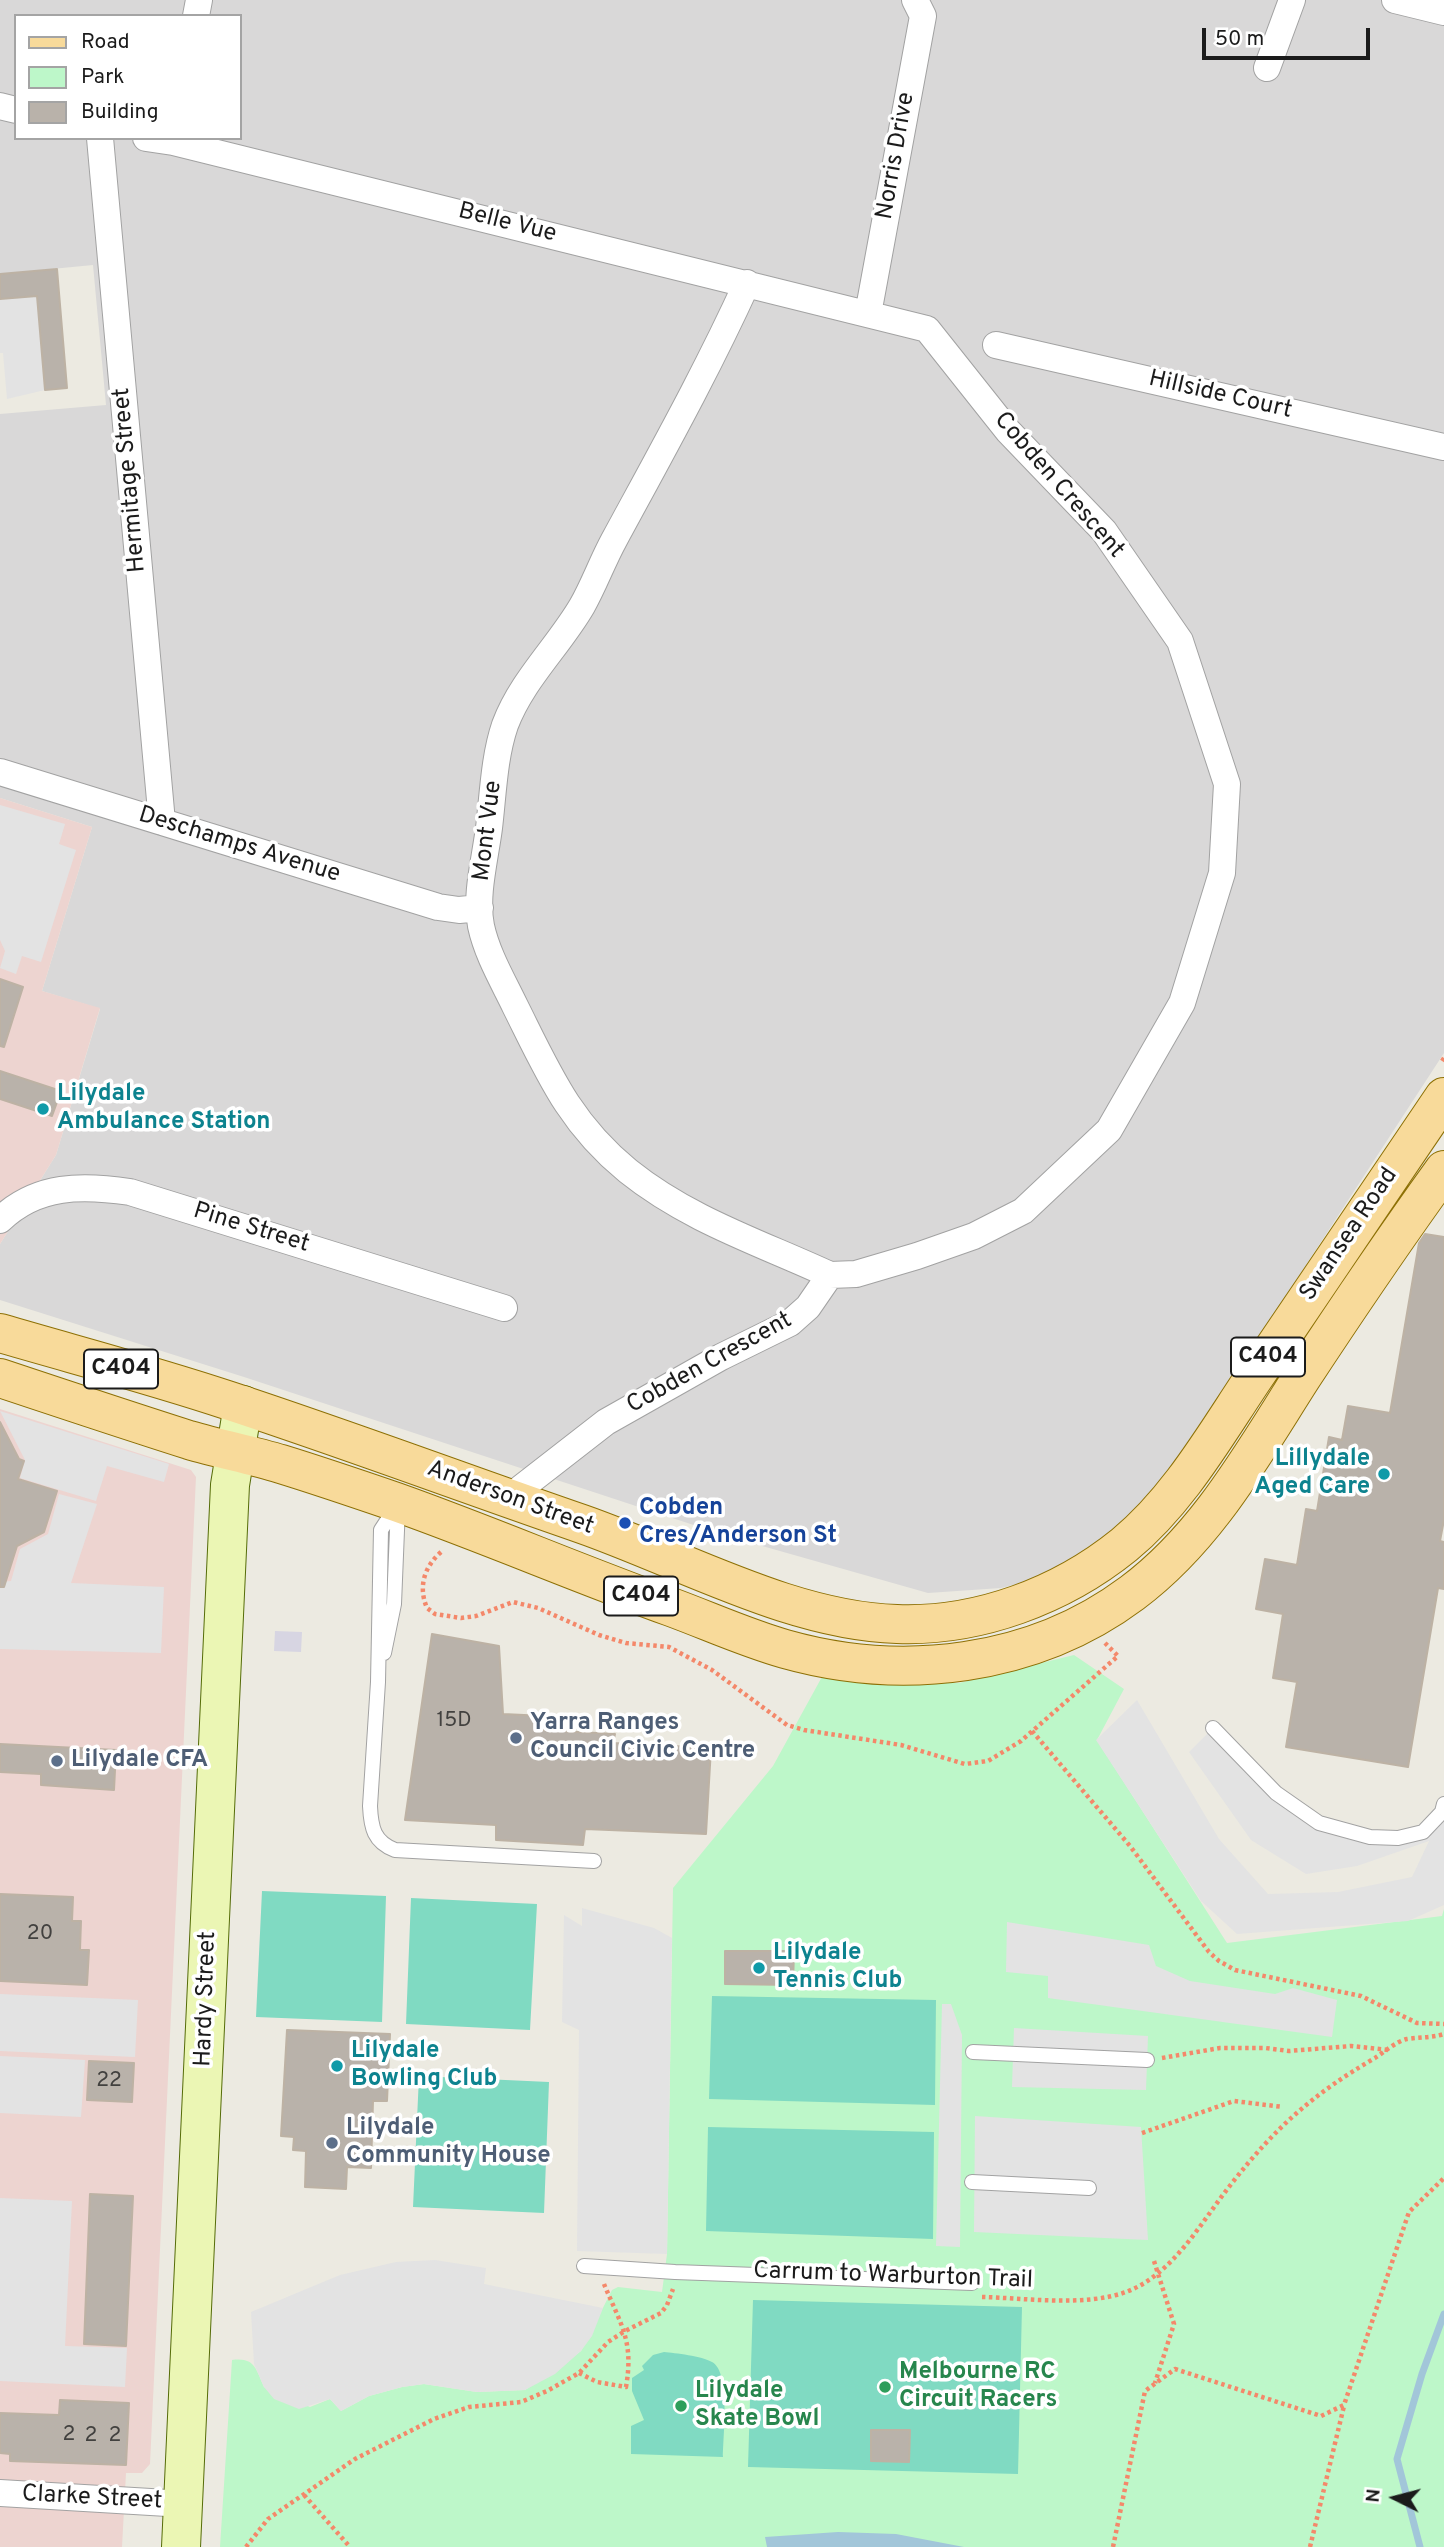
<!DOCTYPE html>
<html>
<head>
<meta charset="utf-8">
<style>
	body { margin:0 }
	#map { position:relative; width:1444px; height:2547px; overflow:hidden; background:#eceae1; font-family:Overpass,sans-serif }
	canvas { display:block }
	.legend { position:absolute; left:14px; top:14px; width:228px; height:126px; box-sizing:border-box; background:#fff; border:2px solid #a4a4a4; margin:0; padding:9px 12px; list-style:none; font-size:21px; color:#1b1b1b }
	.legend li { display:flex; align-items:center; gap:14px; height:35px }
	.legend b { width:35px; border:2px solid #a4a4a4 }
	.north { position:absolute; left:1360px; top:2463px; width:70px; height:70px; -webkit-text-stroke:5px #fff; paint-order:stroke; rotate:276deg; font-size:19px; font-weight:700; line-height:28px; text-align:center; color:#1b1b1b }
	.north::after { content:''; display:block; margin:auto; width:24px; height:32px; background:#1b1b1b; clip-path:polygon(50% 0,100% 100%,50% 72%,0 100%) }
	.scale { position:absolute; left:1202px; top:28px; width:168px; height:32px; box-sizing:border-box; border:4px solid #1b1b1b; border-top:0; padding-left:9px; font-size:21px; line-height:24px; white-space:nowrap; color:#1b1b1b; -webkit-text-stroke:5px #fff; paint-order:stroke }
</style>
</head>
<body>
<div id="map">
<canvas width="1444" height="2547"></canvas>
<ul class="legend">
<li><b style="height:9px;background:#f8da9a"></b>Road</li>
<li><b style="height:19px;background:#bdf7c9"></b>Park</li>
<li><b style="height:19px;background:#b9b2aa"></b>Building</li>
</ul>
<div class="north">N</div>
<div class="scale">50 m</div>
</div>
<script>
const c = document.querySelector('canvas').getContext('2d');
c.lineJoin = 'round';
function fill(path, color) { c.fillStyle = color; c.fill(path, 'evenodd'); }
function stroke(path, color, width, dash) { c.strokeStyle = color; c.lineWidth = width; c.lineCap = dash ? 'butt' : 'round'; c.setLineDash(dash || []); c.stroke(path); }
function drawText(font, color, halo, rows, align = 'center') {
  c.font = font + ' Overpass,sans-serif'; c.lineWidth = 7; c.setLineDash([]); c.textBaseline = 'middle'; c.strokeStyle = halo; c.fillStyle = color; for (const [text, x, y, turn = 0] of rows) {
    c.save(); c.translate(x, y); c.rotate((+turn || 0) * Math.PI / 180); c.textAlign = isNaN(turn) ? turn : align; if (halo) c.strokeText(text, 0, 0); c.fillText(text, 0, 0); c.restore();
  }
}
fill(new Path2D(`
	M0 0H1444V1053L1263 1331 1153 1493 1108 1535 1046 1577 1001 1588 928 1593 727 1536 244 1377 0 1300V1244L56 1155 100 1009 42 991 92 827 0 798V414L106 405 93 265 0 274ZM16 16H240V138H16Z`), '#d9d8d8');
fill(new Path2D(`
	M0 798 92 827 42 991 100 1008 56 1155 0 1244Z
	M0 1409 191 1470 196 1477 150 2464 142 2473H126L122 2547H0Z`), '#edd4d0');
fill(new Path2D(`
	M1074 1655 1124 1689 1097 1740 1227 1943 1442 1916 1444 1909V2547H220L232 2360C255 2357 256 2369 264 2387L310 2407 330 2399 341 2411 369 2396 402 2387 424 2384 477 2392 525 2390 581 2351 612 2290 618 2287 662 2292 667 2254 673 1888 773 1766 823 1675 893 1683H959Z`), '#bdf7c9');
fill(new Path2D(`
	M262 1891 386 1896 382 2022 256 2017Z
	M411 1898 537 1904 530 2030 406 2024Z
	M712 1996 936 2000 935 2105 709 2099Z
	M419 2076 549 2082 544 2213 413 2207Z
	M708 2127 934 2132 933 2239 706 2231Z
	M753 2300 1022 2307 1018 2474 748 2467Z
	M664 2352C675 2353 702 2356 712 2362 731 2372 723 2436 723 2457L631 2454V2426L644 2420 632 2391V2378L644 2370 642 2366 653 2355Z`), '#80dac2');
fill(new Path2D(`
	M37 296 45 390 7 399 3 353H0V299Z
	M0 805 65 824 59 844 76 850 41 962 22 956 16 974 0 968 5 951 0 940Z
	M0 1411 169 1464 164 1482 107 1466 96 1501 20 1478 25 1460Z
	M59 1494 97 1504 71 1583 164 1587 161 1653 0 1649V1582L11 1581 20 1549 48 1534Z
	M1137 1700 1219 1839 1268 1894 1338 1892 1412 1877 1429 1841 1357 1866 1306 1874 1251 1840 1189 1752 1213 1728 1319 1823 1370 1837 1423 1832 1444 1804V1905L1408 1921 1237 1934 1201 1901 1096 1740Z
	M582 1908 654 1928 672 1938 667 2254 577 2251 579 2030 562 2022 564 1915 582 1926Z
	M1007 1922 1149 1945 1156 1966 1190 1981 1275 1994 1293 1988 1337 2000 1332 2037 1048 1998V1976L1006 1972Z
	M0 1994 138 2000 135 2057 0 2051Z
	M942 2004H951L962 2035 960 2247 936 2246Z
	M1014 2028 1148 2036 1146 2090 1012 2087Z
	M0 2056 85 2060 81 2117 0 2113Z
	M975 2116 1141 2127 1148 2240 974 2232Z
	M0 2198 72 2201 65 2346 127 2348 125 2387 0 2381Z
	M435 2260 486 2268 484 2284 603 2308 592 2336 581 2351 555 2374 525 2390 477 2392 424 2384 402 2387 369 2396 341 2411 330 2399 299 2409 274 2399 264 2387 254 2364 251 2312 340 2275 396 2262Z`), '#e3e3e3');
fill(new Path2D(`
	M275 1631 302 1632 301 1652 274 1651Z`), '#d7d5e2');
fill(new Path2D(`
	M838 2532 896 2534 964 2547H767L765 2537Z`), '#a2c6d9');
stroke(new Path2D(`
	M1420 2547 1397 2459 1422 2374 1444 2314`), '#a2c6d9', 7);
const building = new Path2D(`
	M57 269 67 388 45 390 37 296 0 299V274Z
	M0 979 23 987 4 1047 0 1046Z
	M0 1071 61 1091 52 1116 0 1099Z
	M1425 1234 1444 1237V1520L1440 1541 1444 1542V1589L1438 1588 1408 1767 1286 1747 1297 1682 1273 1678 1283 1614 1256 1609 1265 1559 1297 1565 1306 1509 1317 1511 1329 1437 1342 1440 1348 1406 1390 1413 1419 1243Z
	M0 1422 19 1459 24 1461 18 1479 57 1491 44 1532 17 1546 4 1587H0Z
	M432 1634 499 1646 503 1714 545 1716 542 1730 615 1734 613 1743 711 1748 706 1834 585 1829 583 1845 496 1840V1825L405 1820Z
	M0 1744 116 1750 114 1790 41 1785V1774L0 1772Z
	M0 1894 73 1897 72 1921H81L80 1950H89L87 1985 0 1981Z
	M725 1951H794L793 1985 725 1984Z
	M287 2030 390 2034 387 2101H373L371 2168 347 2167 346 2189 305 2187 306 2151 293 2150 294 2137 281 2136Z
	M89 2061 134 2063 132 2102 87 2100Z
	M90 2194 133 2196 126 2346 84 2344Z
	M60 2400 129 2403 126 2465 10 2461V2454L0 2453V2413L59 2415Z
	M871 2430H910L909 2462 871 2461Z`);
fill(building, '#b9b2aa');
stroke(building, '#bdb2a4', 2);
const service = new Path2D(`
	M398 1504 381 1530 378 1682 370 1806C371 1828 374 1842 395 1850L594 1861
	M384 1653 394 1604 398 1506
	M1213 1728 1276 1793 1319 1823 1370 1837 1398 1838 1423 1832 1442 1812 1444 1804
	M973 2052 1147 2060
	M972 2182 1089 2188
	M584 2266 675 2272 972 2283`);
const minor = new Path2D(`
	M1395 0 1444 12
	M196 16 199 0
	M1267 68 1292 0
	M0 106 16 110
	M100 138 162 822
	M146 138 173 142 927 329 1008 431 1104 531 1180 641 1227 784 1222 873 1182 1003 1109 1130 1023 1211 974 1236 917 1256 856 1274 830 1275 808 1307 790 1323 721 1357 606 1422 507 1499
	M747 283C707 371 660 455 614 540 602 562 594 585 582 606 558 647 522 680 505 725 494 757 493 795 489 828 485 859 475 896 481 926 487 954 503 981 515 1006 548 1072 569 1123 628 1171 689 1220 761 1243 830 1275
	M868 314 923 16 915 0
	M996 345 1444 447
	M0 772 438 907 459 910 480 908
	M0 1220C37 1184 83 1185 130 1192L504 1308
	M0 2493 184 2504`);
const secondary = new Path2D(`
	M181 2547 230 1485 243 1405`);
const primary = new Path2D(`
	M0 1333C75 1355 152 1375 227 1400 346 1439 463 1483 582 1524 682 1559 791 1621 897 1624 978 1627 1061 1596 1124 1545 1180 1499 1217 1432 1257 1373 1319 1281 1381 1189 1444 1097
	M0 1378C63 1399 126 1420 189 1440 220 1449 251 1455 281 1464 320 1476 358 1489 396 1502 489 1535 579 1574 671 1607 709 1621 746 1638 785 1649 902 1682 1033 1667 1132 1593 1207 1537 1252 1455 1302 1377 1348 1307 1395 1238 1444 1170`);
stroke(service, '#a2a2a2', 16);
stroke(minor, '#a2a2a2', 28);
stroke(secondary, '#556c08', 40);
stroke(primary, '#8d7005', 40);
stroke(new Path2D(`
	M1444 1058 1442 1061 1444 1062
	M441 1552C424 1567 418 1587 427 1608L435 1614 461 1618 476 1616 513 1602 538 1608 599 1635 626 1643 669 1647 712 1670 787 1725 804 1730 901 1745 965 1764 988 1761 1021 1741 1118 1656 1105 1643
	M1032 1731 1130 1846 1209 1952 1219 1961 1235 1970 1361 1996 1417 2023 1444 2024
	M1162 2058 1220 2048H1265L1289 2051 1351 2046 1389 2050
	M1142 2133 1234 2101 1283 2107
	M1154 2261 1174 2324 1155 2383
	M982 2297C1026 2298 1084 2307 1126 2292 1174 2274 1201 2222 1232 2183 1276 2127 1313 2094 1375 2058 1384 2052 1397 2041 1407 2039 1420 2037 1431 2038 1444 2034
	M579 2373 597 2382 626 2387C634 2341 621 2325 604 2284
	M304 2495 350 2547
	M246 2547 268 2519 355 2459 434 2419 469 2407 521 2402 547 2391 579 2373 608 2342 625 2331 661 2313 667 2305 673 2289
	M1113 2547 1145 2391 1175 2369 1321 2416 1344 2405 1409 2212 1444 2178
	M1310 2547 1344 2406`), '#f4886a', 4.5, [3.5, 3.5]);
stroke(service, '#fff', 14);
stroke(minor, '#fff', 26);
stroke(secondary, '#ebf6b4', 38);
stroke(primary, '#f8da9a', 38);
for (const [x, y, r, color] of [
	[43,1109,7,"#0f9aa8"],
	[1384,1474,7,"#0f9aa8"],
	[625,1523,7,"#1a4fb4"],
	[516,1738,7,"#5c6f8a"],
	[57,1761,7,"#5c6f8a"],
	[759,1968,7,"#0f9aa8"],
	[337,2066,7,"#0f9aa8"],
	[332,2143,7,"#5c6f8a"],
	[885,2387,7,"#2e9e5b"],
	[681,2406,7,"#2e9e5b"]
]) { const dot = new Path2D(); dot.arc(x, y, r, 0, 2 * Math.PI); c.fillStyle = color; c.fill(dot); stroke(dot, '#fff', 2.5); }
drawText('21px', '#42413f', null, [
	["15D",454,1722],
	["20",40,1935],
	["22",109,2082],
	["2",69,2436],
	["2",91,2437],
	["2",115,2437]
]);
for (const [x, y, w] of [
	[1268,1357,74],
	[121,1369,74],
	[641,1596,74]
]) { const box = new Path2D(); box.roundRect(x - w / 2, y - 19.5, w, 39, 5); c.fillStyle = '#fff'; c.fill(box); stroke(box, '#1b1b1b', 2); }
drawText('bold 23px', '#1b1b1b', null, [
	["C404",1268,1357],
	["C404",121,1369],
	["C404",641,1596]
]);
drawText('24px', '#1b1b1b', '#fff', [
	["Norris Drive",897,156,-80],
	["Belle Vue",507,224,14],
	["Hillside Court",1220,396,13],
	["Hermitage Street",131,480,-95],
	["Cobden Crescent",1058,486,49],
	["Mont Vue",489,831,-83],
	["Deschamps Avenue",239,846,17],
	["Pine Street",251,1229,17],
	["Swansea Road",1350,1235,-56],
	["Cobden Crescent",710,1364,-29],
	["Anderson Street",510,1499,20],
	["Hardy Street",207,1999,-88],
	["Carrum to Warburton Trail",893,2277,2],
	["Clarke Street",92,2499,3]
]);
drawText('bold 24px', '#0d838f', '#fff', [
	["Lilydale",57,1095],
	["Ambulance Station",57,1123],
	["Lillydale",1370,1460,"right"],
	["Aged Care",1370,1488,"right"],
	["Lilydale",773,1954],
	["Tennis Club",773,1982],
	["Lilydale",351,2052],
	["Bowling Club",351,2080]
], 'left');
drawText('bold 24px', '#164399', '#fff', [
	["Cobden",639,1509],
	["Cres/Anderson St",639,1537]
], 'left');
drawText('bold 24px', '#4e5e75', '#fff', [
	["Yarra Ranges",530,1724],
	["Council Civic Centre",530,1752],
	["Lilydale CFA",71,1761],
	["Lilydale",346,2129],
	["Community House",346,2157]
], 'left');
drawText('bold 24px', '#27864d', '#fff', [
	["Melbourne RC",899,2373],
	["Circuit Racers",899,2401],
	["Lilydale",695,2392],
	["Skate Bowl",695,2420]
], 'left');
</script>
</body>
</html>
